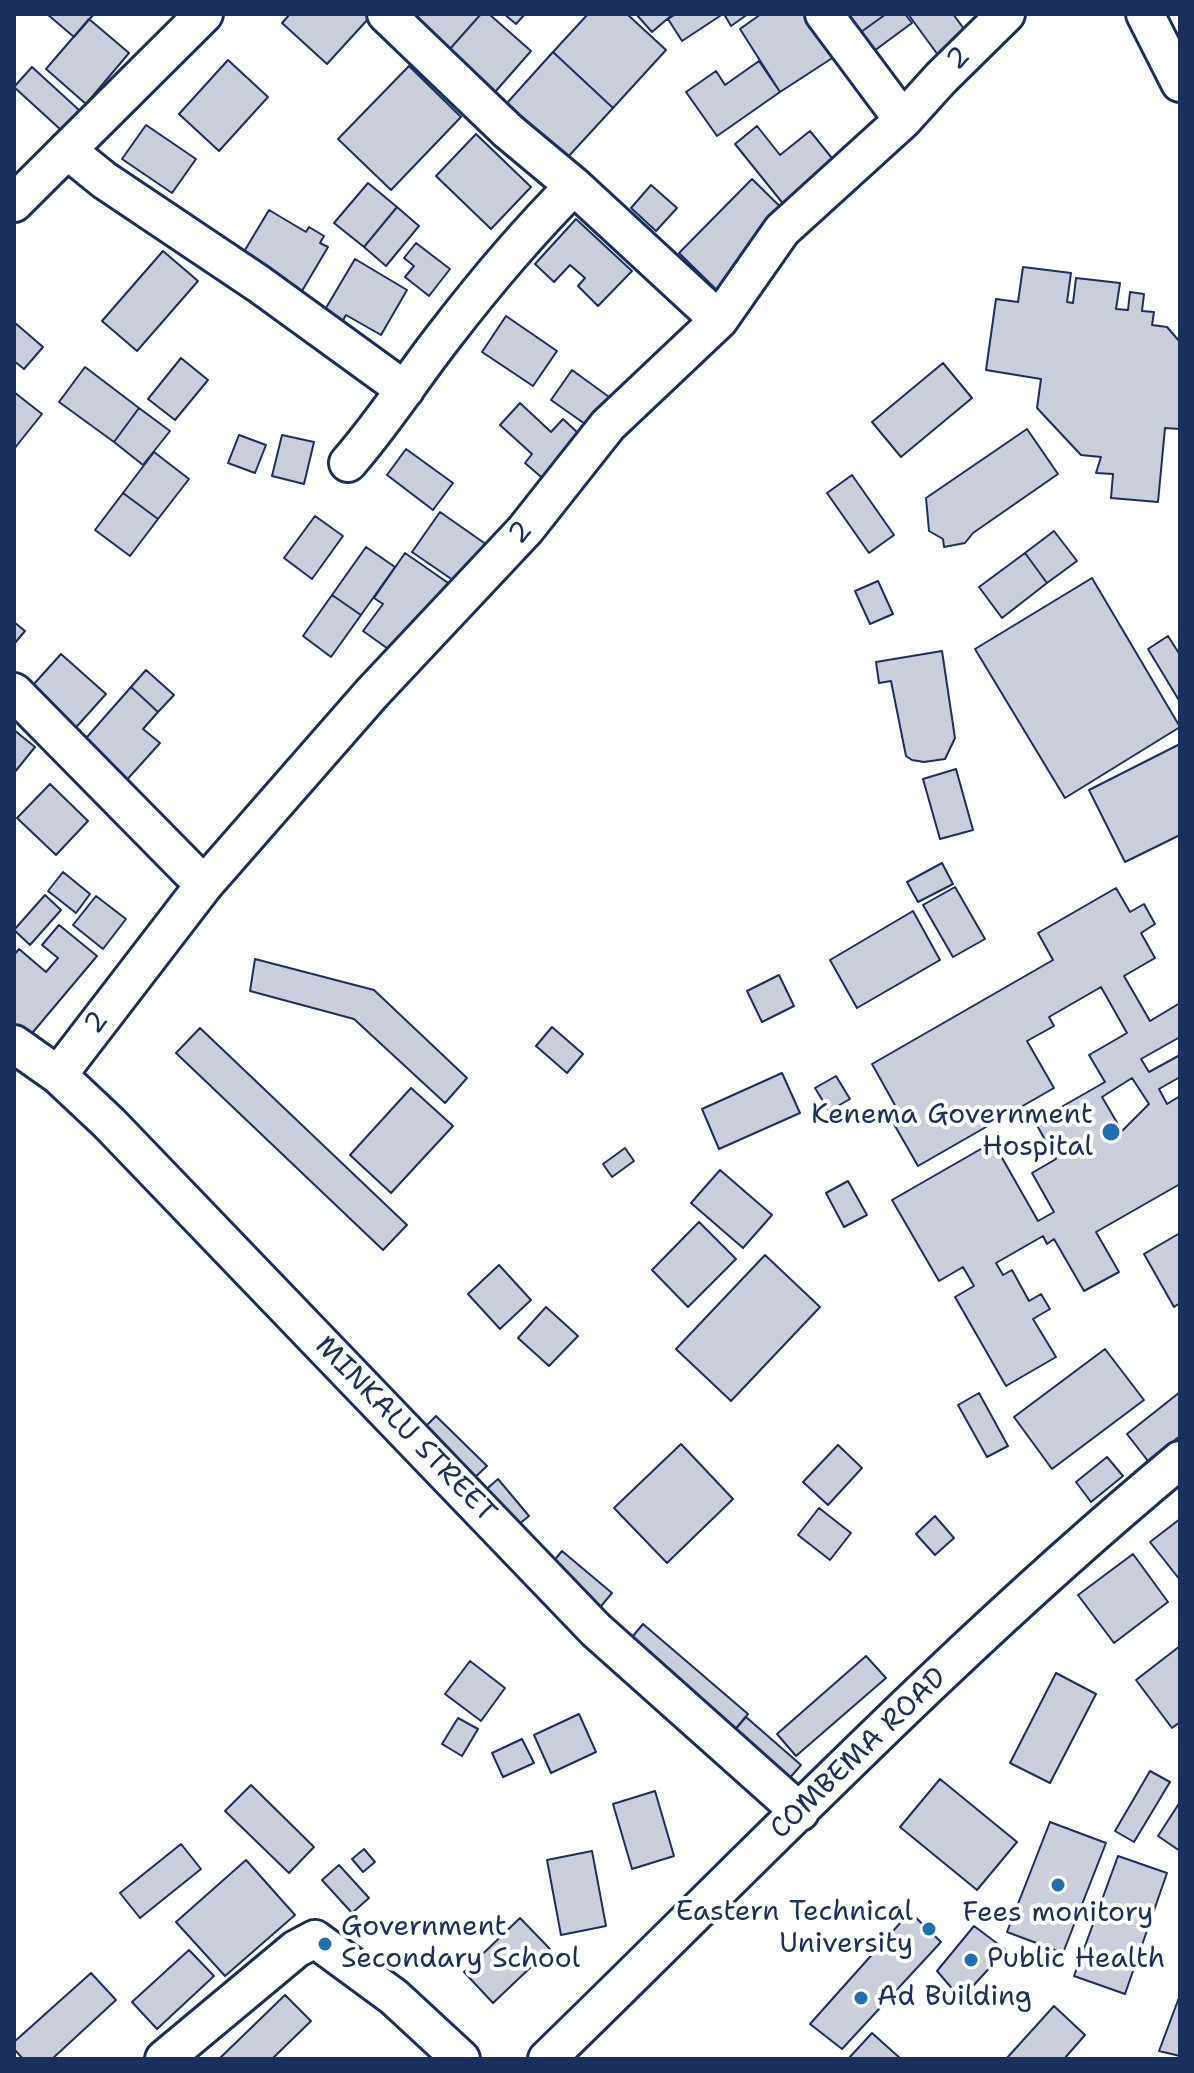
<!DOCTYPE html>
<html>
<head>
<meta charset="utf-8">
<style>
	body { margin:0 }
	#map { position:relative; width:1194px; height:2073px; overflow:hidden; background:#fff; font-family:"Shantell Sans",sans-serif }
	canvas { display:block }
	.frame { position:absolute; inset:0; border:16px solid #1b2f5e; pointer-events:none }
</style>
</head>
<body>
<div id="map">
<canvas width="1194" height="2073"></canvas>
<div class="frame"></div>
</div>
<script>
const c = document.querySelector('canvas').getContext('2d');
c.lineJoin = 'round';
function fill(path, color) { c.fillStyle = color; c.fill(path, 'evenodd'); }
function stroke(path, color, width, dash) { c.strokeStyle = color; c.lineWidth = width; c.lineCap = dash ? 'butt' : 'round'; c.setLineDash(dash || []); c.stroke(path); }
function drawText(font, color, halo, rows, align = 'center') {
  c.font = font + ' "Shantell Sans",sans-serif'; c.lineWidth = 8; c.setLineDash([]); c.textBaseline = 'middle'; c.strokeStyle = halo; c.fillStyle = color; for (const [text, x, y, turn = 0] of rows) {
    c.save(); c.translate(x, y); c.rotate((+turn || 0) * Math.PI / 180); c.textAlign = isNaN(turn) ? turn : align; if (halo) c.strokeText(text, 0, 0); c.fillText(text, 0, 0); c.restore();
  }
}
const building = new Path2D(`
	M47 14H94L74 37Z
	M290 14H364L369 18 327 64 282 23Z
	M408 14H481L449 50Z
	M481 14H489L531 51 495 92 449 50Z
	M504 14H525L516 24Z
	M588 14H627L666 50 613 108 553 52Z
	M636 14H673L652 32Z
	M676 14H723L682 41 668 19Z
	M724 14H748L731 26Z
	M761 14H809L837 55 780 92 740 29Z
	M848 14H886L861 32Z
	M886 14H905L912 23 874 51 861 32Z
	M908 14H953L967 33 938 55Z
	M89 19 129 53 86 104 46 69Z
	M553 52 613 108 567 158 507 103Z
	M228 60 268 97 219 151 179 114Z
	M759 61 780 92 717 136 686 92 716 71 725 85Z
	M409 66 461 117 391 190 338 139Z
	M32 67 79 110 61 130 14 87Z
	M146 125 196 159 172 193 122 159Z
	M757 126 780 155 810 131 849 179 797 221 735 144Z
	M476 134 531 187 491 229 436 176Z
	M752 179 803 229 730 303 679 253Z
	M368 183 397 207 364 247 334 223Z
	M651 185 677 208 656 231 631 208Z
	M397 207 419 226 386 266 364 247Z
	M269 210 306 232 309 227 324 236 320 243 328 247 302 291 242 255Z
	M576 219 632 271 598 306 578 286 585 278 570 265 554 282 535 264Z
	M416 243 450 269 429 296 405 277 414 266 404 258Z
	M163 251 198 281 137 351 102 321Z
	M355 259 407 290 381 335 346 315 338 329 320 318Z
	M1023 267 1071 273 1067 302 1073 303 1076 278 1120 283 1116 309 1128 310 1130 292 1144 294 1142 311 1154 312 1152 325 1167 327 1180 342V429L1165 428 1158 502 1111 498 1113 474 1096 473 1101 457 1081 455 1037 408 1041 379 986 370 996 299 1018 302Z
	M506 316 557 351 533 386 482 352Z
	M14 322 43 347 24 369 14 361Z
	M181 358 208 380 175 420 148 399Z
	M943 363 972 398 901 457 872 422Z
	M85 367 139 408 114 442 59 402Z
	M572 370 616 402 595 431 551 400Z
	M14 392 42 414 14 449Z
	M520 403 551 432 563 419 593 447 555 489 525 463 532 454 500 425Z
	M139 408 170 431 143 465 114 442Z
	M1027 429 1058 474 973 533 965 543 944 547 943 539 929 531 926 498Z
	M239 435 266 445 255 473 228 463Z
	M282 435 314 442 304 484 272 476Z
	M406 449 453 483 433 510 387 475Z
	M154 452 189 479 158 519 123 493Z
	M852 475 894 535 869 553 827 493Z
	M123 493 158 519 130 556 95 530Z
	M440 512 490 547 463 587 412 552Z
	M315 516 343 536 312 579 284 558Z
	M1054 531 1077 561 1047 583 1025 553Z
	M366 547 395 567 361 615 332 595Z
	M405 553 454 587 422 634 409 625 391 651 363 631 383 604 374 598Z
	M1025 553 1047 583 1002 618 979 587Z
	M1092 578 1180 727 1065 798 975 649Z
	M878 581 893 614 870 624 855 591Z
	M332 595 361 615 331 657 303 636Z
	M14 622 25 631 14 644Z
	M1168 636 1180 655V702L1148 649Z
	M942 651 955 738 945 759 924 762 912 760 906 756 891 681 879 683 876 662Z
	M61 654 106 694 70 734 25 694Z
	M146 670 174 695 158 712 131 687Z
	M131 687 158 712 143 729 160 743 124 783 80 745Z
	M14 730 35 747 14 773Z
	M1180 744V835L1125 862 1089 790Z
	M956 769 973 830 940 839 923 779Z
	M50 784 88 821 56 855 17 818Z
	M942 863 953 884 918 902 907 882Z
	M63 872 90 894 76 913 48 891Z
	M955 887 985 939 953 957 923 905Z
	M1116 888 1130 912 1144 904 1155 924 1141 933 1155 958 1124 976 1150 1021 1180 1003V1037L1141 1059 1149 1072 1180 1055V1077L1159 1089 1167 1104 1180 1096V1184L1096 1232 1119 1272 1084 1291 1054 1239 1047 1244 1043 1236 996 1263 1003 1275 1012 1270 1029 1301 1041 1294 1050 1309 1033 1319 1056 1357 1006 1386 955 1297 974 1286 963 1267 939 1281 892 1200 993 1142 1038 1221 1054 1212 1032 1173 1056 1159 1035 1122 1105 1082 1089 1055 1127 1033 1101 987 1049 1017 1054 1026 1027 1041 1054 1088 918 1166 887 1112 896 1107 872 1064 1053 960 1038 933ZM1132 1078 1149 1104 1122 1131 1102 1097Z
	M45 895 61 910 30 945 14 930Z
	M96 896 126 919 103 949 73 925Z
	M913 911 940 960 857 1008 830 960Z
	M59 925 97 956 28 1038 14 1026V955L19 949 46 972 58 958 42 945Z
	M255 959 374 990 467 1078 445 1103 354 1019 250 991Z
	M779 975 794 1006 762 1022 747 991Z
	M552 1027 583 1054 567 1073 536 1046Z
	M200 1028 407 1225 383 1250 176 1053Z
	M782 1073 800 1113 719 1149 702 1109Z
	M836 1076 850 1099 829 1111 815 1088Z
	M411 1088 453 1126 391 1193 350 1155Z
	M625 1148 634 1161 612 1177 603 1164Z
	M720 1170 772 1215 743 1248 691 1203Z
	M848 1181 867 1215 844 1227 826 1193Z
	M699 1222 736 1259 688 1307 652 1270Z
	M1180 1233V1303L1174 1307 1144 1254Z
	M765 1255 820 1307 731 1401 676 1349Z
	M499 1265 531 1300 500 1329 468 1294Z
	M546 1307 578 1336 549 1366 518 1338Z
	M1105 1349 1144 1400 1052 1469 1014 1417Z
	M1180 1392V1436L1148 1461 1127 1434Z
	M979 1393 1008 1446 987 1457 958 1405Z
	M436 1416 487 1466 471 1481 420 1432Z
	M681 1444 733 1499 667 1563 614 1508Z
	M838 1445 862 1468 828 1505 803 1482Z
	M1107 1457 1123 1476 1091 1502 1076 1482Z
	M498 1479 529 1516 513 1529 482 1493Z
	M819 1508 851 1533 830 1560 798 1535Z
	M935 1516 954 1538 935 1555 916 1534Z
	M1180 1519V1580L1150 1542Z
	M562 1551 612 1593 597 1611 547 1569Z
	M1133 1554 1168 1602 1114 1643 1078 1595Z
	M643 1624 748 1714 727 1739 623 1648Z
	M1180 1646V1722L1172 1728 1136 1680Z
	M866 1656 886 1678 796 1756 777 1734Z
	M470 1661 505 1688 481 1721 445 1694Z
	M1056 1673 1096 1694 1050 1783 1010 1763Z
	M579 1714 596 1752 551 1773 534 1735Z
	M746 1717 801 1765 782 1787 727 1739Z
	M458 1718 478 1729 462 1756 442 1744Z
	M522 1739 534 1763 503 1777 492 1753Z
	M1150 1771 1170 1782 1134 1842 1115 1831Z
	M940 1779 1017 1842 977 1890 900 1827Z
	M251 1785 314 1847 289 1873 225 1811Z
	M655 1791 674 1856 632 1869 613 1804Z
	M1180 1802V1851L1158 1836Z
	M1050 1822 1106 1843 1063 1953 1007 1932Z
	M181 1844 201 1869 140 1918 120 1893Z
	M364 1849 375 1862 363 1872 352 1859Z
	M592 1851 606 1926 561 1935 547 1860Z
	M1118 1856 1167 1873 1125 1994 1074 1976Z
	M246 1860 295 1915 225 1976 176 1922Z
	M339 1865 369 1898 352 1913 322 1880Z
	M910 1912 941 1942 842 2049 810 2024Z
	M520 1918 550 1949 493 2003 464 1972Z
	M974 1926 1006 1950 961 1999 937 1971Z
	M189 1950 214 1976 157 2029 132 2002Z
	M91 1973 116 2000 52 2059H23L14 2049V2042Z
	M285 1995 311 2021 272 2059H219Z
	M1180 1995V2056L1159 2051Z
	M1054 2006 1085 2035 1064 2059H1006Z
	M872 2033 901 2059H848Z`);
fill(building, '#caceda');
stroke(building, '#1b2f5e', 2);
const minor = new Path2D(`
	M386 14 508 131 574 186 719 320
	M824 14 903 120
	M1145 14 1180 83
	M67 150 104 180 259 284 405 390
	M14 203 204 14
	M348 463C384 422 412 377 445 335 485 283 528 232 574 186
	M14 692 204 885
	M14 1044 58 1075 109 1123 596 1630 800 1812
	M58 1075 204 885 372 693 525 530 608 425 719 320 782 230 903 120 941 78 1006 14
	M164 2059 296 1949 315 1939 394 1997 461 2059
	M547 2059C755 1857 956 1646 1180 1460`);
stroke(minor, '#1b2f5e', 42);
stroke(minor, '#fff', 36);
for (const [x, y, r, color] of [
	[1111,1132,10,"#1f6fb2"],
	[1058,1885,8,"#1f6fb2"],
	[929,1929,8,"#1f6fb2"],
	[325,1944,8,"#1f6fb2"],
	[971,1960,8,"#1f6fb2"],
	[861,1998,8,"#1f6fb2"]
]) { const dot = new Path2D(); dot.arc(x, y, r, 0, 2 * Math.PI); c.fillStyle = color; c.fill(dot); stroke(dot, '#fff', 3); }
drawText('28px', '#1b2f5e', '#fff', [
	["2",959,59,-45],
	["2",521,533,-48],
	["2",97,1023,-52],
	["MINKALU STREET",405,1430,46],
	["COMBEMA ROAD",859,1754,-44]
]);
drawText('28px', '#1b2f5e', '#fff', [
	["Kenema Government",1093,1116,"right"],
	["Hospital",1093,1148,"right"],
	["Eastern Technical",913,1913,"right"],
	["University",913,1945,"right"],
	["Fees monitory",1058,1914,"center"],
	["Government",341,1928],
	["Secondary School",341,1960],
	["Public Health",987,1960],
	["Ad Building",877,1998]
], 'left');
</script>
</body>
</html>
